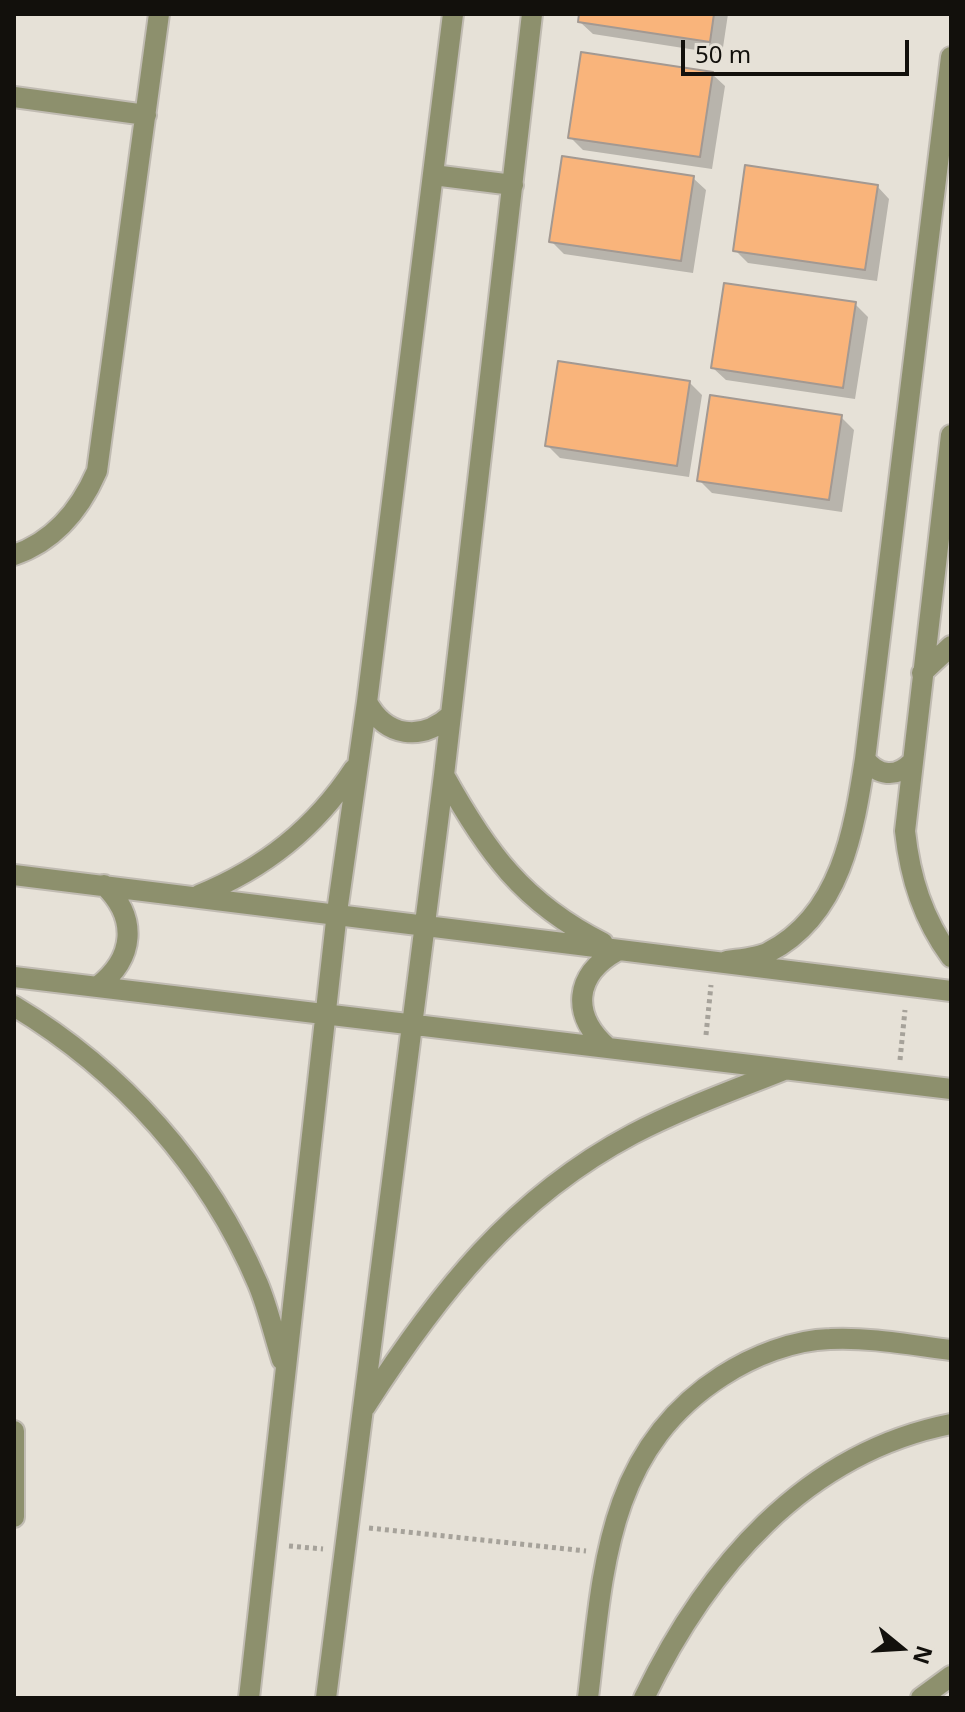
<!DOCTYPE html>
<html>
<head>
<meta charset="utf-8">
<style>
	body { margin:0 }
	#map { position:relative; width:965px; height:1712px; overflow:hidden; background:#e6e1d7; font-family:"Noto Sans",sans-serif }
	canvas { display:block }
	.frame { position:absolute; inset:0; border:16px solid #12100c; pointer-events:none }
	.north { position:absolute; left:861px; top:1608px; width:80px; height:80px; -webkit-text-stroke:6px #e6e1d7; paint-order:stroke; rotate:108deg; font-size:22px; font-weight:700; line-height:32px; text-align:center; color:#12100c }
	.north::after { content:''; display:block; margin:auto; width:28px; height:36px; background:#12100c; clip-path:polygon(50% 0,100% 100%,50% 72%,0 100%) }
	.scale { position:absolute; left:681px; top:40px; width:228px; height:36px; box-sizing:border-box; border:4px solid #12100c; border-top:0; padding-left:10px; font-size:24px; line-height:28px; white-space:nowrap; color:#12100c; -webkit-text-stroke:6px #e6e1d7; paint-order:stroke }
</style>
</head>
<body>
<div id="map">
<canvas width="965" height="1712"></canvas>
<div class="frame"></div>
<div class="north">N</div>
<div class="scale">50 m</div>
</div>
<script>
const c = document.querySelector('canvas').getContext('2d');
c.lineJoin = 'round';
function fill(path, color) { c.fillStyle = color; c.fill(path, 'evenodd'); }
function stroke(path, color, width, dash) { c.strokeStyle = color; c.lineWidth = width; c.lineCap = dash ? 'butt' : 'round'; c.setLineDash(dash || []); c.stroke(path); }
fill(new Path2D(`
	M581 14H728L722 54 593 34 580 22Z
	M712 74 725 86 712 169 583 150 570 137Z
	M693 178 706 190 693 273 564 254 551 241Z
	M877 186 889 199 877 281 748 263 735 250Z
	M855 304 868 317 855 399 726 380 713 368Z
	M689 382 702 395 689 477 560 458 547 445Z
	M841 417 854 430 842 512 712 493 699 480Z`), '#0003');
const building = new Path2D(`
	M579 14H714L710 42 578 22Z
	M581 52 713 72 700 157 568 138Z
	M562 156 694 176 681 261 549 242Z
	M745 165 878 185 865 270 733 251Z
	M724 283 856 302 843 388 711 368Z
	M558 361 690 381 677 466 545 446Z
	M710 395 842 415 829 500 697 481Z`);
fill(building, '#f9b47b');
stroke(building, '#a39992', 2);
const minor = new Path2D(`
	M14 97 146 115
	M433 175 513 185
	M951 435 905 831C910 878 923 919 951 957
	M14 555C55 541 80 510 97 471L159 14
	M922 673 951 646
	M367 702C386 737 421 742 451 715
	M865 759C878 776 896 778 911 763
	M444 775C486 851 523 903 603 943
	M14 875 951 991
	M199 895C265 868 315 828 354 769
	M727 961C740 959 758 958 769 952 841 915 854 830 865 759L951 57
	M14 977 951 1089
	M97 987C135 958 138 918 104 885
	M14 1006C122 1071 208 1167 258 1284 268 1308 274 1335 282 1360
	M607 1047C571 1015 574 975 617 951
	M365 1407C437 1295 512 1198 633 1134 681 1109 734 1090 784 1070
	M14 1431V1517
	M249 1698 337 912 367 702 453 14
	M326 1698 444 775 532 14
	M588 1698C603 1573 605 1451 722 1376 753 1356 793 1340 830 1339 870 1337 911 1345 951 1350
	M644 1698C706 1569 804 1453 951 1424
	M921 1698 951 1676`);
stroke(minor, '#c0bbb2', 24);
stroke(new Path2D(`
	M706 1035 711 985
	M900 1060 905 1010
	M369 1528 586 1551
	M289 1546 323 1549`), '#a6a29a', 5, [4, 4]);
stroke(minor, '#8d906d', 20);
</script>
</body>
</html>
